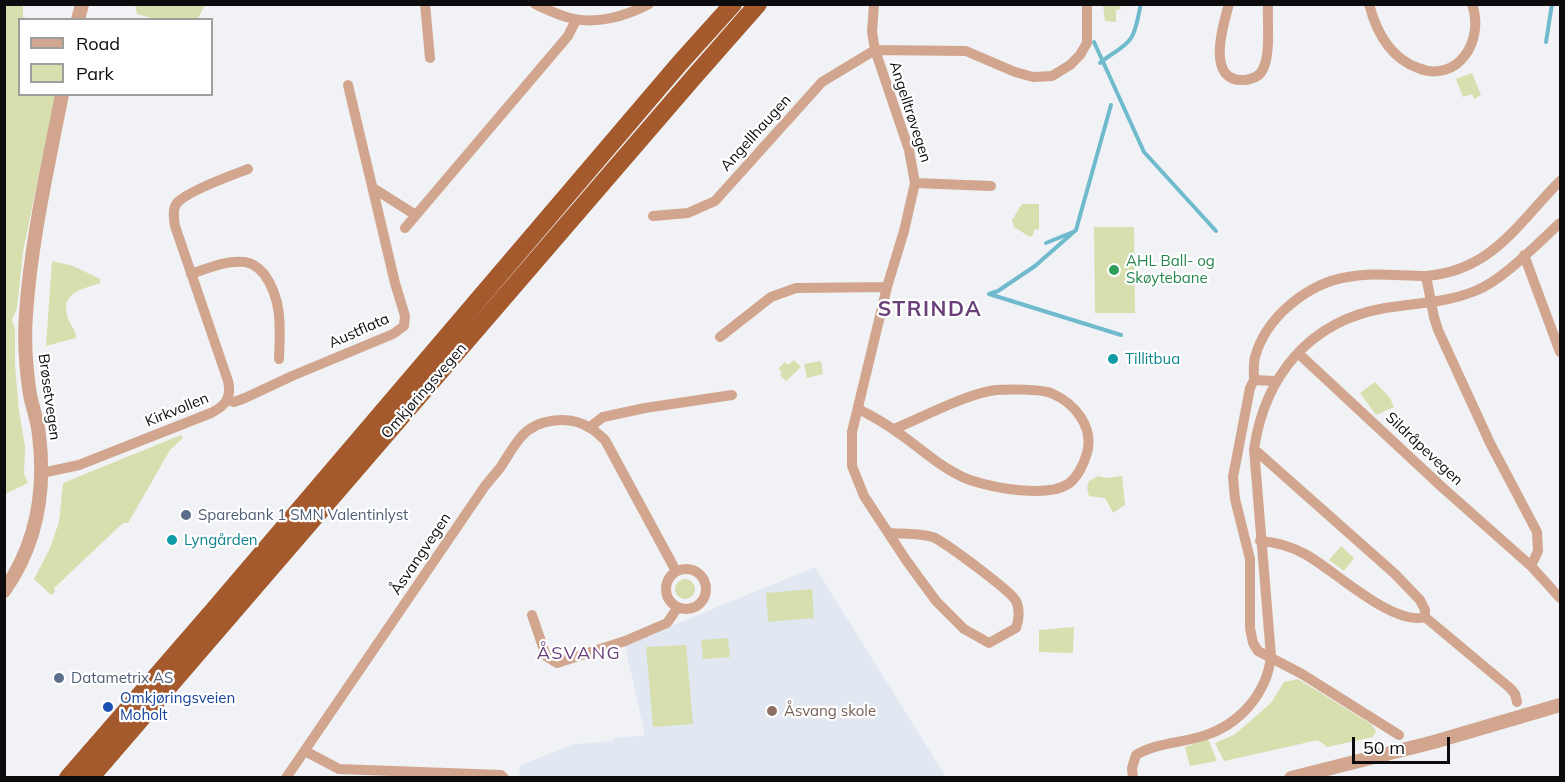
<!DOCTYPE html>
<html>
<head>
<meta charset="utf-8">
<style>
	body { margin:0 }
	#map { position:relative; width:1565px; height:782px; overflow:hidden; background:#f0f2f5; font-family:Mulish,sans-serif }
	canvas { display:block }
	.frame { position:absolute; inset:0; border:6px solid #0c0c0e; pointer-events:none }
	.legend { position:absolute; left:18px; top:18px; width:195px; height:78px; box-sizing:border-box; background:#fff; border:2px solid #9e9e9f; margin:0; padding:8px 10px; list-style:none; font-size:18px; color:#0c0c0e }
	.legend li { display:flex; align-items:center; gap:12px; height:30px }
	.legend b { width:30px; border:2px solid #9e9e9f }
	.scale { position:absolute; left:1352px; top:737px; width:98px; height:27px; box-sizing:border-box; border:3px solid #0c0c0e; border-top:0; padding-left:8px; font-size:18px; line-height:21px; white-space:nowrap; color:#0c0c0e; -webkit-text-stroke:4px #fff; paint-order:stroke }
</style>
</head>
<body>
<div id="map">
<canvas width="1565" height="782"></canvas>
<div class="frame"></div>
<ul class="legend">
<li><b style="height:8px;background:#d2a68e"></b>Road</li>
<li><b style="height:16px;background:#d7dfae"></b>Park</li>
</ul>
<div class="scale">50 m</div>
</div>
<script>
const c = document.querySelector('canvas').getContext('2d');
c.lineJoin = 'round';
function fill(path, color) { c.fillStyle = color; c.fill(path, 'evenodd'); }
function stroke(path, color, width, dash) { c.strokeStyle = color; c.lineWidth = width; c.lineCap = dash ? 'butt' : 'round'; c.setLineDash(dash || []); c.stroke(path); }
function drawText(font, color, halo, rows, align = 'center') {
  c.font = font + ' Mulish,sans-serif'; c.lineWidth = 4.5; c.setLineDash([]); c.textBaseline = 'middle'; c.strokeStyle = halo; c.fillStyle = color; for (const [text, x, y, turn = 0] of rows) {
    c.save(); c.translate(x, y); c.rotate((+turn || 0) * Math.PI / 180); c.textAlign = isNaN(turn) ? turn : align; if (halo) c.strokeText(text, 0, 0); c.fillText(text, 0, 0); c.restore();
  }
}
fill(new Path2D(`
	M815 567 946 777 519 778 520 765 575 744 613 741V738L645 735 625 645Z`), '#e2e8f2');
fill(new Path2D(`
	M23 4V17L32 19 20 20V94L55 95 23 252 17 308 12 320 15 329V365L19 411 25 447 24 474 28 483 5 494 4 5Z
	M135 5V4L205 5 197 20 155 19 137 14Z
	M1103 5H1120L1121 9 1116 10V22L1105 21Z
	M1472 73 1481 95 1474 99 1472 94 1463 97 1456 79Z
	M1022 204H1039V229L1034 230 1033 235 1030 237 1014 227 1012 220Z
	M1094 227H1134L1135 313H1095Z
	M52 261 73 266 100 279V283C80 290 58 293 69 321 72 327 76 331 76 338L46 346Z
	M794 360 801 367 786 381 780 375 782 372 778 369 785 362 788 365Z
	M821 361 823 374 807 378 804 364Z
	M1375 382 1390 398 1394 407 1376 415 1360 393Z
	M181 435 183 438 170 450 128 523H123L54 588 55 592 51 595 34 579 50 548 59 522 63 483Z
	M1098 476 1106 478 1122 476 1125 505 1113 513 1105 498 1089 496 1087 488 1089 481Z
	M1341 546 1354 558 1344 571 1329 560Z
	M675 589a10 10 0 1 1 20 0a10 10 0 1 1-20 0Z
	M812 589 814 618 768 622 766 593Z
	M1074 627 1073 653 1039 652V630Z
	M728 638 730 657 703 659 701 640Z
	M686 645 693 724 653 727 646 647Z
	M1298 679 1371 724 1376 731 1373 737 1327 747 1318 740 1224 761 1215 743 1234 735 1271 703 1284 682Z
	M1208 739 1217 761 1190 766 1185 747Z`), '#d7dfae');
stroke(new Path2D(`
	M1094 42 1144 152 1216 231
	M1546 42 1552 4
	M1100 63C1109 55 1126 47 1131 38 1137 29 1138 15 1141 4
	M1111 105 1076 230 1035 266 998 291 989 294 1121 335
	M1046 243 1073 232`), '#70bace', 4);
stroke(new Path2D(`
	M425 4 430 58
	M535 4C546 9 558 15 570 18 596 25 626 16 649 4
	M874 4 872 32 875 50 909 150 915 183 904 231 887 287 852 432V466L864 496 906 560 936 601 964 629 989 643 1016 628C1019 620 1020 609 1016 601 1010 590 948 545 935 538 925 533 901 534 889 533
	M1229 4C1223 25 1205 83 1245 80 1253 79 1260 76 1263 69 1271 53 1267 22 1268 4
	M1369 4C1376 31 1390 58 1418 68 1458 84 1485 40 1472 4
	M915 183 991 186
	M373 188 414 214
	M653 216 688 213 715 201 822 82 875 50 966 51 1015 72 1033 77 1052 76 1070 65 1080 55 1087 43V4
	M405 228 568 36 576 20
	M1524 255 1560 352
	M191 274C208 268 226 260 245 262 253 263 259 268 264 274 283 300 280 329 279 359
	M1426 276C1492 271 1518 223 1560 181
	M720 337 771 297 796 288 887 287
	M1298 353 1443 488 1531 566 1560 598
	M1254 380C1254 372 1253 365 1255 357 1266 317 1308 283 1348 277 1373 272 1400 276 1426 276L1434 317 1438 330 1490 443 1537 532 1538 551 1531 566
	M1275 381 1254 380 1250 388 1233 477 1235 499 1250 559V628L1253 643 1258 651 1302 674 1399 735
	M228 400 234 402 245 398 292 376 393 334 404 326 405 316 395 283 348 85
	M859 409C871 416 883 422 894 430 919 446 942 470 970 480 994 488 1047 498 1068 484 1077 478 1084 464 1087 453 1094 427 1075 403 1051 393 1040 389 1008 389 996 390 968 393 921 418 894 429
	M590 427 603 417 645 408 732 395
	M1254 449 1395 574 1420 600 1425 610V617
	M42 473 79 465 211 413C225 406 232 398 228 381L175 226C174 219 172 209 177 203 187 191 232 175 248 169
	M1260 541C1275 542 1292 547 1305 554 1333 569 1393 627 1425 617L1510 688 1515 694 1517 702
	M666 589a20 20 0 1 1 40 0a20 20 0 1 1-40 0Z
	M532 615 546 656 557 663 625 641 667 623 678 607
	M305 751 339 769 501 775 504 778
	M286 778 485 486C490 480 495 474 500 468 507 458 513 446 521 437 537 418 570 415 590 428 596 431 600 436 605 440L676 571
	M1133 778 1132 768 1136 755C1155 743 1181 743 1203 736 1239 725 1267 694 1271 656L1254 449C1265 376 1309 321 1385 308 1415 303 1446 303 1475 291 1503 280 1537 244 1560 223`), '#d2a68e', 10);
stroke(new Path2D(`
	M78 20 82 4
	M4 591C37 544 46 491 39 435 38 422 33 409 30 395 26 369 24 340 26 314 31 240 48 167 62 94
	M1291 778 1434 742 1560 705`), '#d2a68e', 14);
stroke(new Path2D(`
	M68 778 213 611 679 64 733 4
	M90 778 693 78 758 4`), '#a45a2c', 18);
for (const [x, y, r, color] of [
	[1114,270,6,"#2e9e5b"],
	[1113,359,6,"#0f9aa8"],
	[186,515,6,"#5c6f8a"],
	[172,540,6,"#0f9aa8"],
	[59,678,6,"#5c6f8a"],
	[108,707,6,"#1a4fb4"],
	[772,711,6,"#8d6e63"]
]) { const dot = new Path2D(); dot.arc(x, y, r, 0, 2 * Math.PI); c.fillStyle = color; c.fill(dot); stroke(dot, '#fff', 2); }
drawText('15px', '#0c0c0e', '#fff', [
	["Angelltrøvegen",910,112,72],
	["Angellhaugen",756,133,-48],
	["Austflata",359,331,-24],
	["Omkjøringsvegen",424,391,-49],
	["Brøsetvegen",49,397,82],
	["Kirkvollen",177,410,-22],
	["Sildråpevegen",1424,449,43],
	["Åsvangvegen",421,554,-56]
]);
drawText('15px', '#27864d', '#fff', [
	["AHL Ball- og",1126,261],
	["Skøytebane",1126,278]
], 'left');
drawText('15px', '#0d838f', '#fff', [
	["Tillitbua",1125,359],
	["Lyngården",184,540]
], 'left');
drawText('15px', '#4e5e75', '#fff', [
	["Sparebank 1 SMN Valentinlyst",198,515],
	["Datametrix AS",71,678]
], 'left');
drawText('15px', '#164399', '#fff', [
	["Omkjøringsveien",120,698],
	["Moholt",120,715]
], 'left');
drawText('15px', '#785e54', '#fff', [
	["Åsvang skole",784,711]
], 'left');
c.letterSpacing = '1.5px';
drawText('18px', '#694079', '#fff', [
	["ÅSVANG",579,654]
]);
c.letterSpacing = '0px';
c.letterSpacing = '1.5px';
drawText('bold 21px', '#694079', '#fff', [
	["STRINDA",930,310]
]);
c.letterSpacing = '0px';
</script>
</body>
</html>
